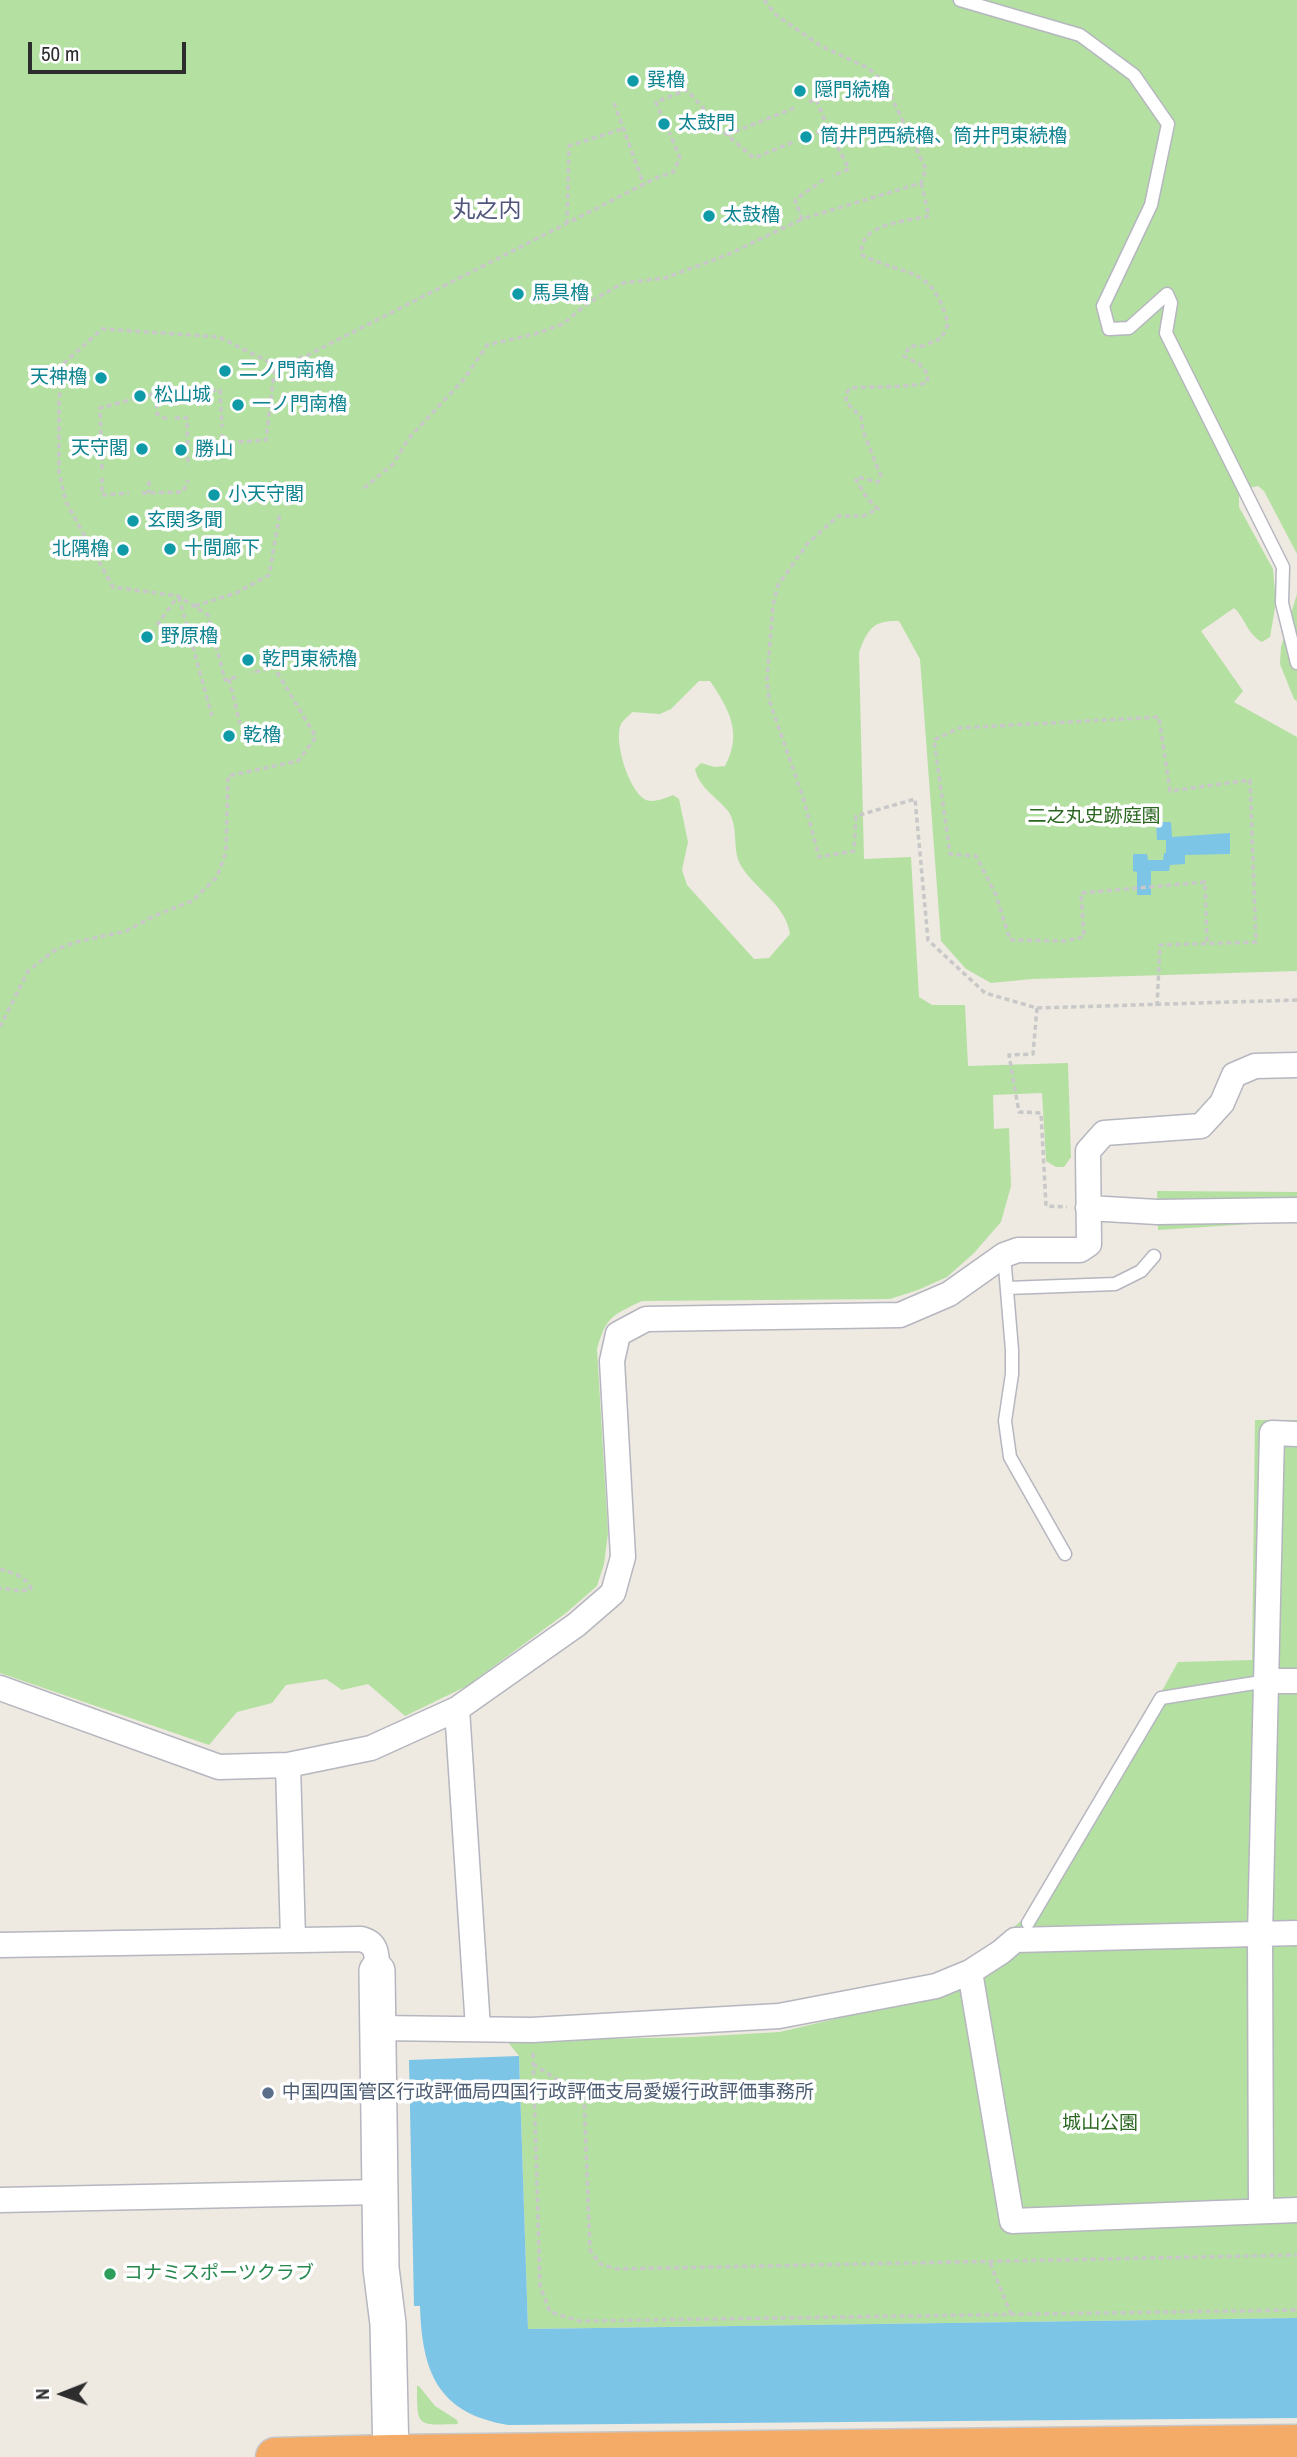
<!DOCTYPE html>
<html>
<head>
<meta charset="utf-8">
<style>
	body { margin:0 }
	#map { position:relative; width:1297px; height:2457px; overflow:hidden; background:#eee9e1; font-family:"Archivo Narrow",sans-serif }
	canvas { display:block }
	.north { position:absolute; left:28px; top:2359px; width:70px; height:70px; -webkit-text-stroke:5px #fff; paint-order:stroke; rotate:269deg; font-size:19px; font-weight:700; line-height:28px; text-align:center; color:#2d2d2d }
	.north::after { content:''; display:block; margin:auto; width:24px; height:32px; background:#2d2d2d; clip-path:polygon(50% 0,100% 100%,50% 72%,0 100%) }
	.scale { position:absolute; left:28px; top:42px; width:158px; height:32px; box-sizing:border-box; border:4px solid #2d2d2d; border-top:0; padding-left:9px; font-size:21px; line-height:24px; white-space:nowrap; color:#2d2d2d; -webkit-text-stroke:5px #fff; paint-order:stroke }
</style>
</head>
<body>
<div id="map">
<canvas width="1297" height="2457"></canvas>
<div class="north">N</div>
<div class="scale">50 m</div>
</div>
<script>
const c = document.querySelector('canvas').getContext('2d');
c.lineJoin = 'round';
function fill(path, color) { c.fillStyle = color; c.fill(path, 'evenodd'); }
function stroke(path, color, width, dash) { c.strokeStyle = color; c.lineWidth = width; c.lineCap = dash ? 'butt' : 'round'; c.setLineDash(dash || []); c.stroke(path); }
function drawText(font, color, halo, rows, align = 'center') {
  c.font = font + ' "Archivo Narrow","Noto Sans JP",sans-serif'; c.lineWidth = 7; c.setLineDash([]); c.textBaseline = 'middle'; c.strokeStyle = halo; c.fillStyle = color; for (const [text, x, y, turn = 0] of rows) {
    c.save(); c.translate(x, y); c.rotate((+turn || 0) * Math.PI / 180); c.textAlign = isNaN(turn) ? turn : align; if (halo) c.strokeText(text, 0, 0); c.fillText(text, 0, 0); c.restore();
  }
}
fill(new Path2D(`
	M0 0H1297V554L1264 491 1258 486 1249 488 1239 496V507L1273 569 1276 602 1270 637 1262 642C1247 634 1246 619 1234 608L1201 631 1243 691 1234 702 1297 737V971L1032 979 991 983 966 969 941 941 920 659 899 621C873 620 868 629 859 652L864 859 911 857 919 997 932 1005H965L968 1066 1068 1063 1071 1157 1064 1167H1056L1046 1161 1042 1093 993 1095 994 1129 1009 1128 1011 1186 1001 1222 974 1253 947 1277 918 1290 890 1299 642 1301C612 1315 606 1317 597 1349L608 1533 604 1564 597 1586 566 1613 467 1686 405 1716 368 1684 342 1690 326 1679 286 1685 272 1703 237 1712 209 1745 0 1673ZM699 681H710C729 709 743 733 725 766L715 767 701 763 695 769C699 788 717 797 728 811 739 826 732 849 740 864 754 889 786 904 790 934L769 958 754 959 687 885 682 870 688 842 679 799 673 795C665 798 655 803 646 800 629 792 613 741 621 724 623 720 629 716 632 712L660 714 671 709Z
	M1297 594V701L1294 699 1280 664 1281 647Z
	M1157 1191 1297 1192V1221L1158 1230Z
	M1255 1420H1297V2318L528 2329 519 2056 507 2041 693 2037 780 2032 956 1990 955 1967 1006 1934 1047 1898 1178 1662 1252 1660Z
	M417 2386H419L435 2406 457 2420 458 2424C417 2425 417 2428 417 2386Z`), '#b4e0a2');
fill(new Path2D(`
	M1156 822H1171L1172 837 1230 833V854L1185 855V864L1170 865 1169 871H1151V895H1137V872L1133 871V854H1147L1148 860H1163L1164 853H1166V840H1157Z
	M519 2056 528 2329 1297 2318V2418L508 2425C437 2413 422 2371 420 2306H414L409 2060Z`), '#7dc5e7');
const lane = new Path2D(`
	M960 0 1080 35 1134 75 1168 124 1151 205 1103 306 1109 329 1129 328 1167 294 1171 303 1166 333 1283 567 1282 603 1297 663
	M1004 1255 1012 1350V1374L1005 1421 1010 1457 1065 1554
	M1007 1288 1115 1284 1141 1271 1154 1256
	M1028 1923 1161 1698 1267 1681`);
const street = new Path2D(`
	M1088 1208 1157 1212 1297 1210
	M1267 1681H1297
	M0 1688 219 1767 288 1765 371 1748 457 1709 576 1625 613 1593 623 1557 612 1361 618 1334 646 1319 900 1315 949 1294 1004 1255 1018 1250H1080L1089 1244 1088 1151 1104 1133 1201 1126 1222 1103 1234 1075 1255 1066 1297 1065
	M457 1709 478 2028
	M288 1765 293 1939
	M0 1945 361 1939C378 1943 377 1956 377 1971
	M970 1972 1012 2221 1297 2210
	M379 2028 532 2030 779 2016 936 1986 970 1972 1001 1952 1015 1940 1297 1933
	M0 2200 380 2192
	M1261 2211 1260 1934 1272 1433 1297 1434`);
const secondary = new Path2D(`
	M377 1971 381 2268 388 2324 391 2457`);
const highway = new Path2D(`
	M275 2457 392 2454 1297 2444`);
stroke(lane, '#b5b6bf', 15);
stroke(street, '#b5b6bf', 27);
stroke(secondary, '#b5b6bf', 38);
stroke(highway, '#c8c8c8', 41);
stroke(new Path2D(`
	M764 0 776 15 821 46 868 68 884 82 926 169 921 183 802 219 795 200 826 178
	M809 102 816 99 828 128
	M614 103 644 185
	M661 114 656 102 687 90 727 135 754 158 796 141
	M816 133 828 128 849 169 832 176
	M727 135 794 108
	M921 183 929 216C907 221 856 224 862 255 908 278 932 264 948 324L942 338 923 346H910L904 356 919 364 928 374 927 383C902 388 876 386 850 388L846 394V402L861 417 863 431 881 476 878 482 857 477 856 480 867 498 878 509 863 516H838L808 543 778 585 773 605 767 679 769 700 803 797 819 857 854 851 856 816 915 799 928 940 985 993 1037 1008 1297 1000
	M567 224 569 146 622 129
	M203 391 220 390 222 427
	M175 418H187L188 466
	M167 419 157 414 156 393 192 392
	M222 434V443L266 440 275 365 306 356 656 178 673 172 680 158 669 132
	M102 469 100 408 156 393
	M102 478V495L129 493
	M149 481V493
	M364 488 393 464 409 438 465 378 487 345 535 334 563 324 588 303 623 283 665 278 727 255 802 219
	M142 493 183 492 188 480
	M179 597 212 716
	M195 606 236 593 269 575 280 513
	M157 625 178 596
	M236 677 225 680 208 615 178 596 113 587 66 502 59 472V401L63 364 102 329 219 337 275 365
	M229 679 240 724
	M1157 1006 1160 945 1256 942 1250 780 1170 791 1159 717 959 728 934 740 950 854 976 856 996 895 1010 940 1065 941 1084 937 1081 893 1205 882 1207 944
	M1037 1008 1033 1054 1009 1055 1019 1112 1041 1113 1046 1206 1067 1207
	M0 1027 28 971 55 950 76 942 126 931 154 916 192 901 217 877 226 852 228 776 298 761 316 737 274 667 251 673
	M0 1569C11 1573 27 1576 31 1589L21 1591 0 1588
	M533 2053 540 2286 550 2312 580 2321 1297 2310
	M533 2064 584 2097 590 2250 600 2264 617 2269 1297 2255
	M990 2263 1011 2314`), '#c8c8c8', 3.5, [5, 3.5]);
stroke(lane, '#fff', 12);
stroke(street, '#fff', 24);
stroke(secondary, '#fff', 35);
stroke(highway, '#f3ab67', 38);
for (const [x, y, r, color] of [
	[633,81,7,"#0f9aa8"],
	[800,91,7,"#0f9aa8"],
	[664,124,7,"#0f9aa8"],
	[806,137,7,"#0f9aa8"],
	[709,216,7,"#0f9aa8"],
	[518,294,7,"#0f9aa8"],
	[225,371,7,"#0f9aa8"],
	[101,378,7,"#0f9aa8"],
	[140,396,7,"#0f9aa8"],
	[238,405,7,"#0f9aa8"],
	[142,449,7,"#0f9aa8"],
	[181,450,7,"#0f9aa8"],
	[214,495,7,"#0f9aa8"],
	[133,521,7,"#0f9aa8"],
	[170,549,7,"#0f9aa8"],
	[123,550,7,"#0f9aa8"],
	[147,637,7,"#0f9aa8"],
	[248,660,7,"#0f9aa8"],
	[229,736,7,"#0f9aa8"],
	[268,2093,7,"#5c6f8a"],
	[110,2274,7,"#2e9e5b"]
]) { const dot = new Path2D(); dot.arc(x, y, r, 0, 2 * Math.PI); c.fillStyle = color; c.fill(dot); stroke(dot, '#fff', 2.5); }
drawText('19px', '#0d838f', '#fff', [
	["巽櫓",647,81],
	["隠門続櫓",814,91],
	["太鼓門",678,124],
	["筒井門西続櫓、筒井門東続櫓",820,137],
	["太鼓櫓",723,216],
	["馬具櫓",532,294],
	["二ノ門南櫓",239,371],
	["天神櫓",87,378,"right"],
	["松山城",154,396],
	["一ノ門南櫓",252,405],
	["天守閣",128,449,"right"],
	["勝山",195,450],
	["小天守閣",228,495],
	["玄関多聞",147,521],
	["十間廊下",184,549],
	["北隅櫓",109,550,"right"],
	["野原櫓",161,637],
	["乾門東続櫓",262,660],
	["乾櫓",243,736]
], 'left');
drawText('19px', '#2b6721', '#fff', [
	["二之丸史跡庭園",1094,817],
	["城山公園",1100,2124]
]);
drawText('19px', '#4e5e75', '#fff', [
	["中国四国管区行政評価局四国行政評価支局愛媛行政評価事務所",282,2093]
], 'left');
drawText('19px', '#27864d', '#fff', [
	["コナミスポーツクラブ",124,2274]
], 'left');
drawText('23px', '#50567c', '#fff', [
	["丸之内",487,211]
]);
</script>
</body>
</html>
